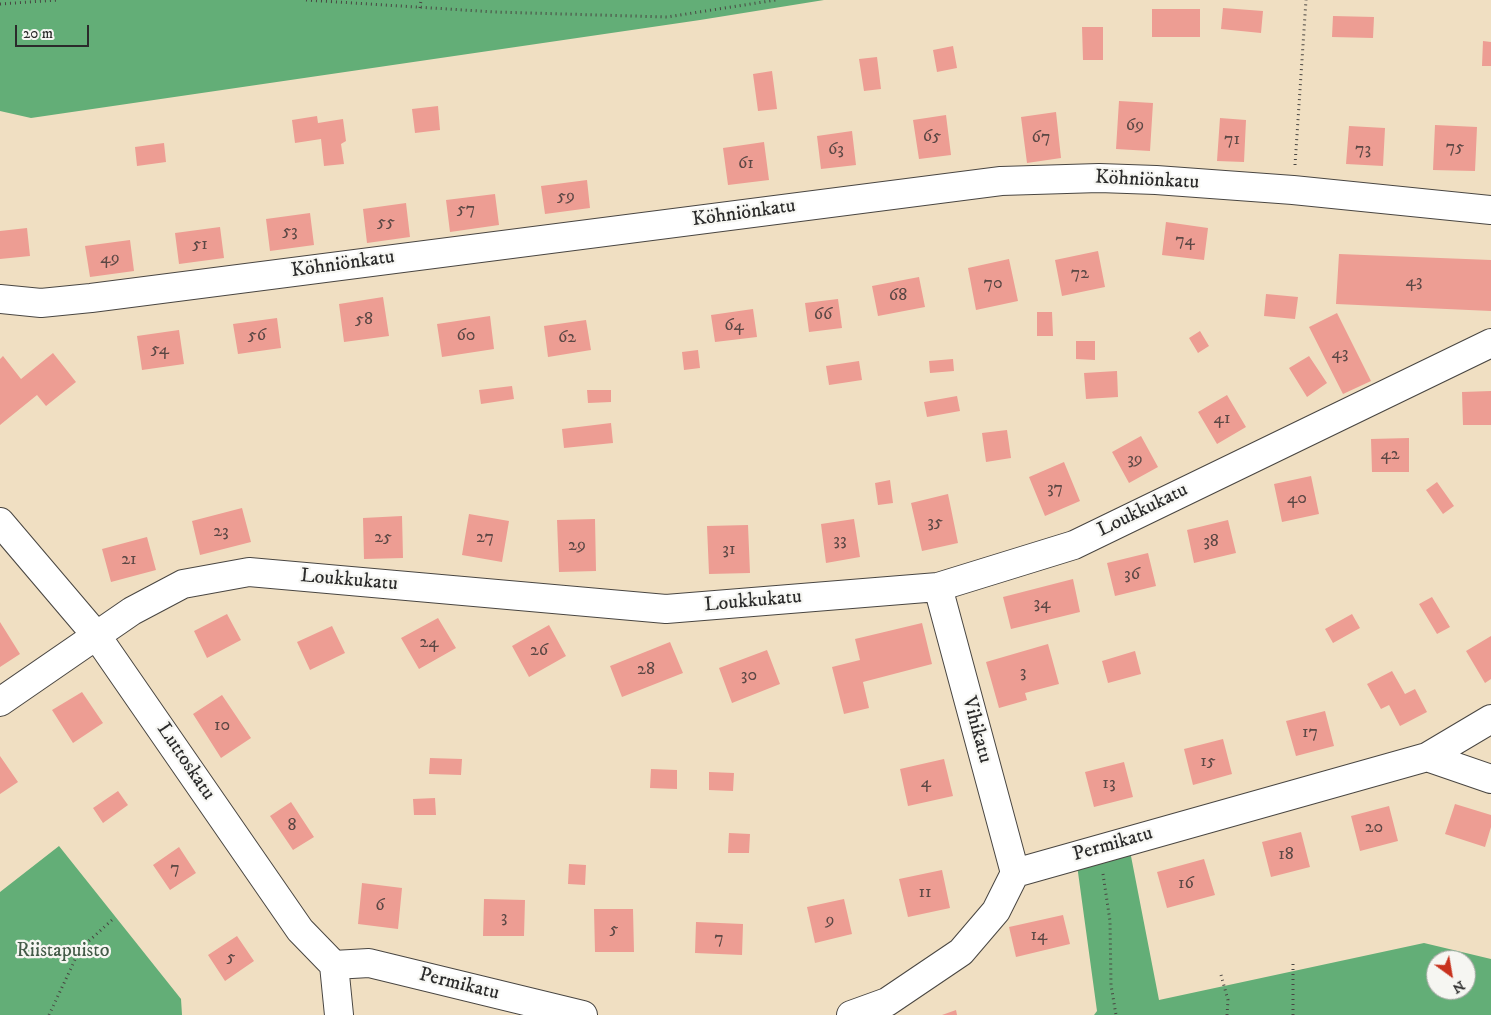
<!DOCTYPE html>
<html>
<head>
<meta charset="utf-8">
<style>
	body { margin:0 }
	#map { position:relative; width:1491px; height:1015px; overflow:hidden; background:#f0dfc2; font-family:"IM FELL DW Pica",serif }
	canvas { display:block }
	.north { position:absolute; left:1426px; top:950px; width:50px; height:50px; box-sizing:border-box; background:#f6f6f2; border:1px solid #a5a5a2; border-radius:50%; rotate:148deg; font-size:14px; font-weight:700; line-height:20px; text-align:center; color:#2b2b2b }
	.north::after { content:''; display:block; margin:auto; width:18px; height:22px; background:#c8321e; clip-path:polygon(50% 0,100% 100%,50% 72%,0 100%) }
	.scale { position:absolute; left:15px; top:25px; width:74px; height:22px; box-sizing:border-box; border:2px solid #2b2b2b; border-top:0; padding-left:6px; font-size:15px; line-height:18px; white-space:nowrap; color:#2b2b2b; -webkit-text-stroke:4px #f6f6f2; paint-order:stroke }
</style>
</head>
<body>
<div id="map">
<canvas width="1491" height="1015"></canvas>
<div class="north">N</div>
<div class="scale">20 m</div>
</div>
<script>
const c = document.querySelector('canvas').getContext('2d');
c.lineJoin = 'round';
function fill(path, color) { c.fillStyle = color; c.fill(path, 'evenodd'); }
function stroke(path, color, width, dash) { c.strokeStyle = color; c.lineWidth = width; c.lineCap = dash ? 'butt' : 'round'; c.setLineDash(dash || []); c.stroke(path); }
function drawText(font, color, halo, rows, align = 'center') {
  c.font = font + ' "IM FELL DW Pica",serif'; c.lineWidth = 4.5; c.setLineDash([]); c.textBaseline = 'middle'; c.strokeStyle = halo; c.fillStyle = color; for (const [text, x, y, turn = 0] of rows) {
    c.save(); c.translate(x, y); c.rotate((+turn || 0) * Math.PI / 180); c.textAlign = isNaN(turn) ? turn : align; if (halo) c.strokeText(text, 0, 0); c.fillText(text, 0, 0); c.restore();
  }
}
fill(new Path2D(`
	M0 0H824L700 20 31 118 0 111Z
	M59 846 181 999 182 1015H0V892Z
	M1130 851 1159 1000 1424 943 1491 959V1015H1094L1097 1011 1077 865ZM1436 960H1466V990H1436Z`), '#63ae77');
fill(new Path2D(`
	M1223 8 1263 11 1261 33 1221 29Z
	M1152 9H1200V37H1152Z
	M1333 16 1374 17 1373 38 1332 37Z
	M1082 27H1103V60H1083Z
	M1483 41 1491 42V66H1482Z
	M953 46 957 68 937 72 933 50Z
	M877 57 881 89 864 91 859 59Z
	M772 71 777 109 758 111 753 74Z
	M1119 101 1153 103 1150 151 1116 149Z
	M438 106 440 130 415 133 412 109Z
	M1056 112 1061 158 1027 163 1021 117Z
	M946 115 951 155 919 159 913 120Z
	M317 116 318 123 343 119 346 141 341 144 344 164 324 166 321 139 295 143 292 120Z
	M1220 118 1246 120 1244 162 1217 161Z
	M1435 125 1477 127 1475 171 1433 170Z
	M1349 126 1385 128 1383 166 1346 164Z
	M852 131 856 165 821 169 817 136Z
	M764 142 769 180 728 185 723 148Z
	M164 143 166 162 137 166 135 147Z
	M587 180 590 208 545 214 541 186Z
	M495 194 499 225 450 232 446 200Z
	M406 203 410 237 367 243 363 209Z
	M310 213 314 245 270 251 266 219Z
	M1166 222 1208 228 1204 260 1162 255Z
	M220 227 224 258 179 264 175 233Z
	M27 228 30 256 0 259V231Z
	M130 240 134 271 90 277 85 246Z
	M1098 251 1105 287 1062 296 1055 260Z
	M1339 254 1491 260V311L1336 304Z
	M1009 259 1018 301 976 310 968 268Z
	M919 277 925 307 878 316 872 286Z
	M1266 294 1298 297 1295 319 1264 316Z
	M383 297 389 336 344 342 339 304Z
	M838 299 842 328 809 332 805 303Z
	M753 309 757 337 715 342 711 315Z
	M1037 312H1052L1053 336H1037Z
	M1337 313 1371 381 1343 394 1309 327Z
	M490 316 494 349 442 357 437 324Z
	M277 318 281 348 238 354 233 324Z
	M586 320 591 350 548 357 544 326Z
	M179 330 184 364 142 370 137 336Z
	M1200 331 1209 346 1198 353 1189 338Z
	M1076 341H1095V360L1076 359Z
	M698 350 700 368 684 370 682 352Z
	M53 353 76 382 46 406 37 395 0 425V359L3 356 21 379Z
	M1309 356 1327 383 1307 397 1289 368Z
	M953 359 954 371 930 373 929 361Z
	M859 361 862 380 829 385 826 366Z
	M1117 371 1118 397 1086 399 1084 373Z
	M512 386 514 399 481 404 479 390Z
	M587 390H611V402L588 403Z
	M1491 391V425H1463L1462 392Z
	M1227 395 1246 427 1217 444 1198 412Z
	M957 396 960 411 927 417 924 402Z
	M611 423 613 443 564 448 562 429Z
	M1007 430 1011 458 986 462 982 433Z
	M1141 436 1158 467 1129 483 1112 452Z
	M1409 438V472H1372L1371 439Z
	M1064 462 1080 501 1045 516 1029 477Z
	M1311 476 1319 514 1282 522 1274 484Z
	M890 480 893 503 878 505 875 483Z
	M1437 482 1454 506 1443 514 1426 490Z
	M948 494 958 543 922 551 911 503Z
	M242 508 251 542 200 555 192 521Z
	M469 514 509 521 502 562 462 555Z
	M402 516 403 558 364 559 363 518Z
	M595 519 596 571 559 572 557 520Z
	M854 519 860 557 826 563 821 524Z
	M1228 520 1236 553 1194 563 1187 530Z
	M748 525 750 573 709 574 707 526Z
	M147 537 156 570 111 582 102 549Z
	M1148 553 1156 586 1115 596 1107 563Z
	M1073 579 1080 612 1011 629 1003 597Z
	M1432 597 1450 627 1437 634 1419 604Z
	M227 614 241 640 207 658 194 631Z
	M1352 614 1360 628 1333 643 1325 629Z
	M438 618 456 648 419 669 401 638Z
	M0 622 20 654 0 667Z
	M922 623 932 664 863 682 869 708 844 714 832 667 860 660 855 639Z
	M549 625 566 656 529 677 512 646Z
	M332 626 345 653 310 670 297 642Z
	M1491 636V679L1485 683 1466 651Z
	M670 642 683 673 622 697 610 666Z
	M1048 644 1059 684 1025 693 1027 700 999 708 986 662Z
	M767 650 780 684 732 703 719 668Z
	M1135 651 1141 674 1108 683 1102 661Z
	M1392 671 1405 694 1415 689 1427 712 1400 726 1389 705 1381 709 1367 684Z
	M82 692 103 723 73 743 52 710Z
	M222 695 251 738 221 758 193 714Z
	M1325 711 1334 746 1296 756 1286 721Z
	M1223 739 1232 774 1193 785 1184 749Z
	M0 756 18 782 0 794Z
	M430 758 462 759 461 775 429 774Z
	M944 759 953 796 908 806 900 769Z
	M1124 762 1133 797 1094 807 1085 772Z
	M651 769 677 770V789L650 788Z
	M709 772 734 773 733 791 709 790Z
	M118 791 128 805 103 823 93 808Z
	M435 798 436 815H414L413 799Z
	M291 802 314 837 293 850 270 816Z
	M1455 804 1491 815V827L1485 847 1445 834Z
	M1389 806 1398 841 1360 851 1351 816Z
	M1301 832 1310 867 1271 877 1262 842Z
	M729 833 750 834 749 853H728Z
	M179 847 196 873 170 890 153 865Z
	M1204 859 1215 895 1167 908 1157 872Z
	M569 864 586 865 585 885 568 884Z
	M942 870 950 908 908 917 899 879Z
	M362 883 402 888 398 929 358 924Z
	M484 899 525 900 524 936H483Z
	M844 899 852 934 815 943 807 907Z
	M594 909H633L634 952H595Z
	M1063 915 1070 944 1016 957 1009 927Z
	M696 922 743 924 742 955 695 953Z
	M237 936 254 961 225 981 208 955Z
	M956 1010 957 1015H942Z`), '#ed9d93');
const street = new Path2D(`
	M0 299 41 303 91 298 1001 181 1099 178 1156 180 1293 190 1491 210
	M0 522 96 635 300 930 334 965 339 1015
	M938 587 1015 873
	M0 702 132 611 183 584 249 572 666 609 938 587 1074 545 1491 343
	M1427 757 1491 779
	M334 965 369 963 583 1015
	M851 1015 887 1002 961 952 996 911 1015 873 1427 757 1491 719`);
stroke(street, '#494642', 30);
stroke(new Path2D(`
	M306 0 495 12 667 17 776 0
	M0 4 58 0
	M420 8 421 0
	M1295 165 1306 0
	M1103 874 1110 921 1111 985 1116 1015
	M1221 975 1228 1000 1227 1015
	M49 1015 80 949 112 920
	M1293 1015V963`), '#494642', 3, [1, 4]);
stroke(street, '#fff', 28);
drawText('18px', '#5c4845', null, [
	["69",1135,126],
	["65",932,137],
	["67",1041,138],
	["71",1232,140],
	["75",1455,148],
	["63",836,150],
	["73",1363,150],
	["61",746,164],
	["59",566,197],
	["57",466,210],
	["55",386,223],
	["53",290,232],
	["74",1185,241],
	["51",200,245],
	["49",110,259],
	["72",1080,274],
	["43",1414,282],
	["70",993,284],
	["68",898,296],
	["66",823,315],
	["58",364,320],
	["64",734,326],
	["56",257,336],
	["60",466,336],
	["62",567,338],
	["54",160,350],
	["43",1340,354],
	["41",1222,419],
	["42",1390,455],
	["39",1135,460],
	["37",1055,489],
	["40",1297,499],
	["35",935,523],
	["23",221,532],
	["25",383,538],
	["27",485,538],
	["33",840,541],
	["38",1211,542],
	["29",577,546],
	["31",729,550],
	["21",129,560],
	["36",1132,575],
	["34",1042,604],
	["24",429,643],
	["26",539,651],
	["28",646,670],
	["3",1023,673],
	["30",749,676],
	["10",222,726],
	["17",1310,733],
	["15",1208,762],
	["4",926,783],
	["13",1109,784],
	["8",292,826],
	["20",1374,828],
	["18",1286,855],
	["7",175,869],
	["16",1186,884],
	["11",925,893],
	["6",380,906],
	["3",504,918],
	["9",830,921],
	["5",614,930],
	["14",1039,936],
	["7",719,939],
	["5",231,958]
]);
drawText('20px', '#2b2b2b', '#f6f6f2', [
	["Köhniönkatu",1147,181,3],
	["Köhniönkatu",744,214,-8],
	["Köhniönkatu",343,265,-8],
	["Loukkukatu",1143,511,-26],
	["Loukkukatu",349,581,5],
	["Loukkukatu",753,602,-5],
	["Vihikatu",976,730,75],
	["Luttoskatu",185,762,56],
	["Permikatu",1113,845,-16],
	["Permikatu",459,985,14]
]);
drawText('20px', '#435b48', '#f6f6f2', [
	["Riistapuisto",63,952]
]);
</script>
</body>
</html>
